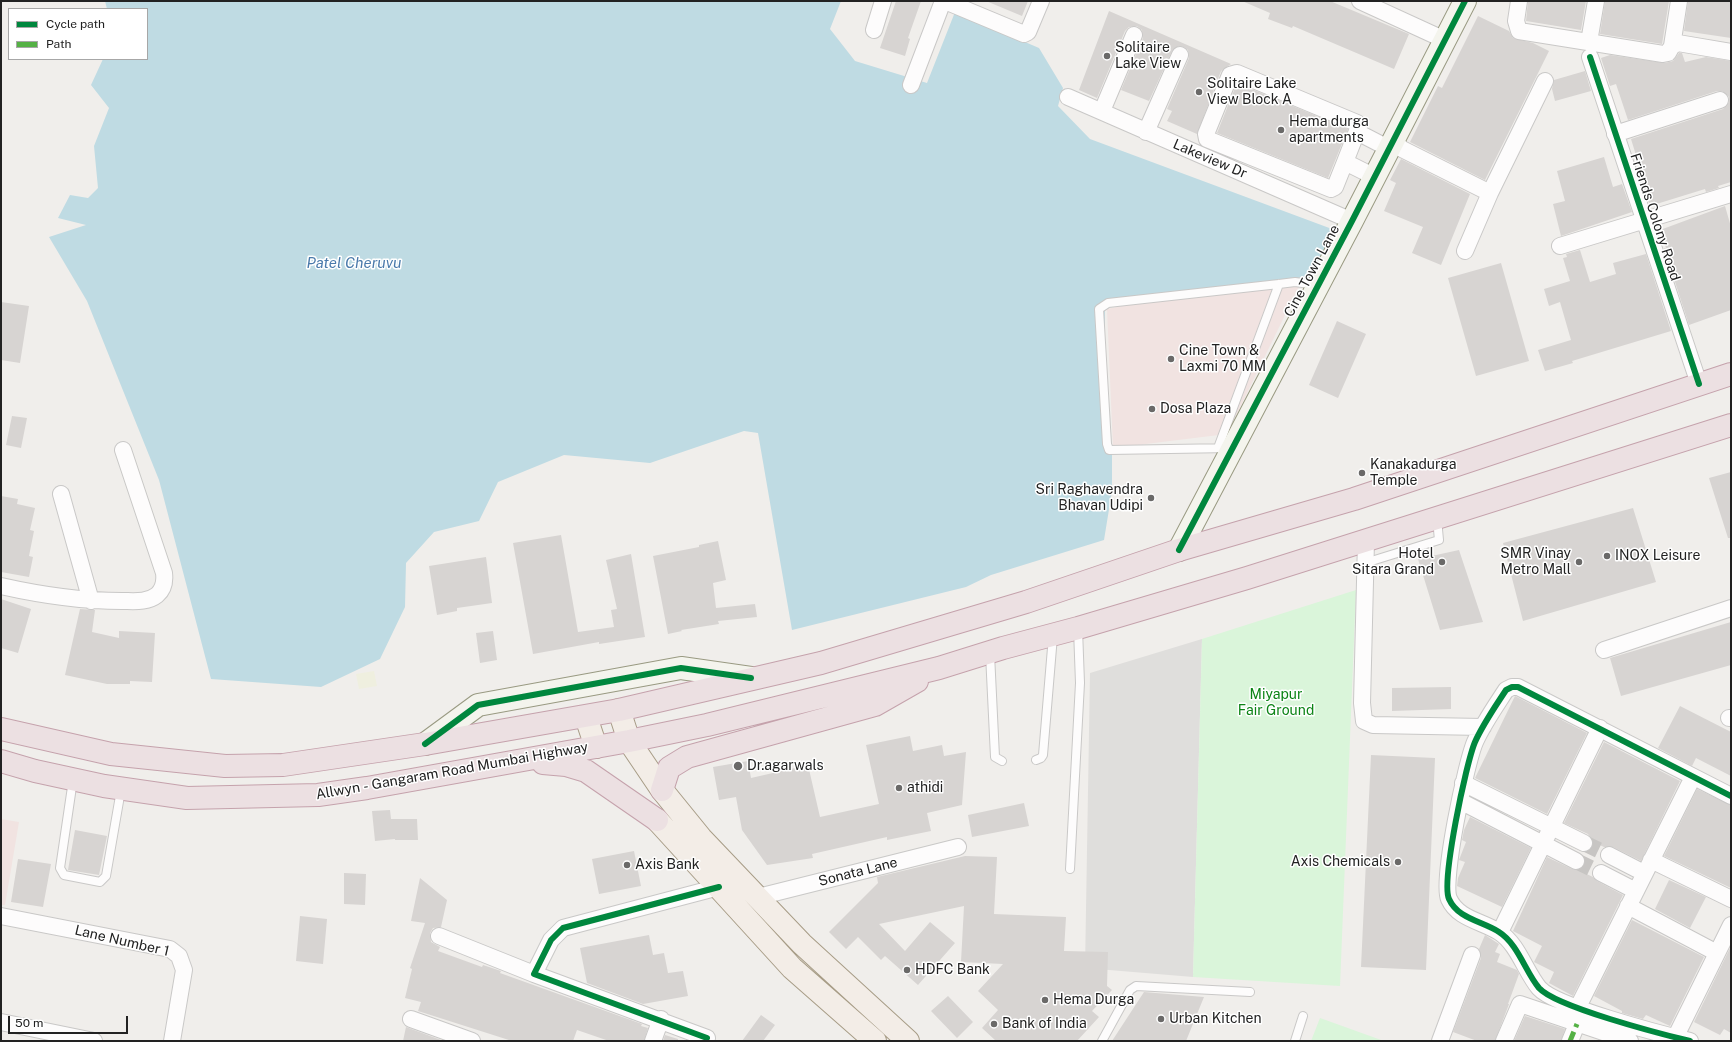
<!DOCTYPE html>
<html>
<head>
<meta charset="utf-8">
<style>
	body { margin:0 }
	#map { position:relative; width:1732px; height:1042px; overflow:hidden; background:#f0eeeb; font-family:"Public Sans",sans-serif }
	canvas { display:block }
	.frame { position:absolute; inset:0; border:2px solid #222; pointer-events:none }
	.legend { position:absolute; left:8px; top:8px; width:140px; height:52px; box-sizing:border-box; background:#fff; border:1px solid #a7a7a7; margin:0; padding:5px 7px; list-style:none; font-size:12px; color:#222 }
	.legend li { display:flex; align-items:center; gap:8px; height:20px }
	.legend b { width:20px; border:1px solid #a7a7a7 }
	.scale { position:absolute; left:8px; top:1016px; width:120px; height:18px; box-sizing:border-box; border:2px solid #222; border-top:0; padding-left:5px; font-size:12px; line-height:14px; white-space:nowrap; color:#222; -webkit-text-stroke:3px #fff; paint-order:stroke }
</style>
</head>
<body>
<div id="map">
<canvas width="1732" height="1042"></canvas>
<div class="frame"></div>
<ul class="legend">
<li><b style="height:5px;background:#00873e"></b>Cycle path</li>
<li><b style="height:5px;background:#55b145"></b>Path</li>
</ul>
<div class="scale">50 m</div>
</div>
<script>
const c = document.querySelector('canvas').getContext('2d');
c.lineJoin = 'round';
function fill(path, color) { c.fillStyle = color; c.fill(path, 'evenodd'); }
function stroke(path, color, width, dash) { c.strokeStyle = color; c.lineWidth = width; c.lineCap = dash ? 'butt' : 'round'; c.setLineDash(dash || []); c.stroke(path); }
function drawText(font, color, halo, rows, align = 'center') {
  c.font = font + ' "Public Sans",sans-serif'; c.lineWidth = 3; c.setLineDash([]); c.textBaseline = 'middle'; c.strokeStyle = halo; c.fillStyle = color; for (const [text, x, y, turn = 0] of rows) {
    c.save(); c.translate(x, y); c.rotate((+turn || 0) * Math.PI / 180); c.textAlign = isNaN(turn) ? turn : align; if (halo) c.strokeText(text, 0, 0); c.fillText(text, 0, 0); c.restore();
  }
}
fill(new Path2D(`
	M1202 639 1193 977 1085 968 1090 673Z`), '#dfdedc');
fill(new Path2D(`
	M1306 272 1227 434 1113 448 1107 309 1204 289Z
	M1 819 19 822 5 905H1Z`), '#f1e3e1');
fill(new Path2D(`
	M374 671 377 686 359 689 356 674Z`), '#efefdf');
fill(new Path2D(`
	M1356 590 1340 986 1193 977 1202 639Z
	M1320 1018 1384 1041H1311Z`), '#daf5da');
fill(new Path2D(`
	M105 1H841L830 29 855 61 927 83 955 12 1039 48 1063 88 1058 106 1090 139 1332 229 1324 274 1105 307 1104 391 1112 455V491L1104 540 991 575 966 587 792 630 758 433 744 431 650 463 564 455 498 482 479 521 434 532 406 563 405 607 380 659 321 687 211 679 159 480 87 301 49 237 86 225 58 218 70 195 88 198 98 188 94 146 109 108 91 85 103 59H147V9H107Z`), '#bfdbe3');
fill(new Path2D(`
	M896 1H921L908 38 910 39 905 56 880 48Z
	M986 1H1028L1022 16Z
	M1242 1H1330L1409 34 1394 69 1293 26 1292 28 1268 19 1270 13Z
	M1528 1H1586L1581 30 1526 21Z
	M1605 1H1669L1662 44 1600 34Z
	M1688 1H1731V38L1684 31Z
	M1109 11 1231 64 1221 71 1197 134 1167 121 1172 111 1167 109 1189 58 1188 50 1184 47 1179 46 1172 51 1149 101 1121 90 1143 38 1142 30 1137 26 1129 27 1125 31 1097 98 1079 90Z
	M1478 16 1509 31 1513 38 1533 43 1549 51 1485 180 1410 142 1438 86 1442 88Z
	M1679 53H1682L1685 62 1706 57 1731 61V182L1718 186 1719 188 1706 192 1705 189 1650 206 1640 178H1643L1631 139 1723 109 1729 102V97L1722 91H1717L1628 120 1616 84 1610 86 1601 58 1610 55 1665 63 1673 61Z
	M1585 71 1591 91 1555 101 1552 89 1554 80Z
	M1237 83 1348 129 1328 178 1217 133Z
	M1604 157 1613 187 1622 184 1632 212 1561 236 1553 204 1565 201 1557 171Z
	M1401 159 1470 194 1441 265 1412 253 1423 227 1384 211 1396 183 1390 180Z
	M1725 206 1731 227V310L1689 325 1664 248H1666L1660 230Z
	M1580 250 1590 282 1616 274 1613 263 1646 254 1671 331 1572 361 1573 363 1545 371 1538 350 1571 340 1560 302 1549 306 1544 289 1570 281 1563 258 1567 257 1566 254Z
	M1501 263 1529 361 1476 376 1448 278Z
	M1 302 29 306 20 363 1 360Z
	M1337 321 1366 334 1338 398 1309 385Z
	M12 416 27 418 21 448 6 445Z
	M1731 472V538H1728L1709 478Z
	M1 496 18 499 17 504 35 508 30 530 34 531 29 556 33 557 29 577 1 572Z
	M1633 508 1656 582 1523 621 1503 543Z
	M561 535 578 632 614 627 611 610 617 609 606 560 631 554 645 637 599 644V642L533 654 513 543Z
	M718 541 726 580 713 583 716 608 755 604 757 617 718 621 719 624 681 630 682 631 668 634 653 556 699 547V545Z
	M1459 550 1483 622 1440 630 1418 559Z
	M486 557 492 603 457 608V611L437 615 429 566Z
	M1 599 31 609 18 653 1 648Z
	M80 609 95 610 92 632 119 638V631L155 633 152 682 130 681V684H107L65 675Z
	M1731 622V665L1621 696 1610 658Z
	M493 631 497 660 480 663 476 633Z
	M1451 687V709L1392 711V688Z
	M1515 696 1587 733 1547 814 1475 778Z
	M1680 706 1731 732V776L1696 758 1692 766 1658 748Z
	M910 736 913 751 942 745 944 756 966 752 962 805 927 813 931 831 887 840V837L812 854 813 858 767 865 742 830 736 797 719 800 713 767 748 761 751 778 808 765 820 817 879 804 866 745Z
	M1604 742 1680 781 1641 861 1613 847H1604L1593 842 1588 834 1564 823Z
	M1371 755 1435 758 1426 970 1361 967Z
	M1697 789 1731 805V888L1664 856Z
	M1024 803 1029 826 972 837 968 815Z
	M390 810 391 819H417L418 840H395V839L375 841 372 811Z
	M1470 817 1531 848 1502 907 1457 886 1458 878 1465 862 1459 860 1466 842 1462 840 1464 830Z
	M75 830 107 836 99 875 68 870Z
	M634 851 641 886 599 894 592 859Z
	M965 856 997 857 994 914 1066 917 1064 951 1108 952 1107 986 1112 990 1092 1011 1099 1017 1077 1041H996L982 1028 998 1010 978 991 1003 964 961 962 964 906 879 924 905 951 930 922 955 943 918 985 885 956 881 960 858 937 846 949 829 932 878 883 877 877Z
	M1547 857 1572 869 1578 870 1593 877 1597 881 1623 895 1573 996 1549 983 1554 972 1534 962 1542 946 1513 931Z
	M18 859 51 864 43 907 11 902Z
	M344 873 366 874 365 905 344 904Z
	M420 878 447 900 441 927 433 928 430 933 431 942 440 947 438 951 482 967 483 965 501 971 500 973 642 1024 641 1026 648 1028 644 1041H609L577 1030 573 1041H512L418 1011 421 1002 405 998 412 969 410 968 425 923 411 921Z
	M1669 880 1706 897 1690 928 1655 909Z
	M300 916 327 919 323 964 296 961Z
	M1632 920 1704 957 1670 1026 1646 1015 1643 1019 1622 1013V1011L1594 996Z
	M649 935 653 955 664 953 668 973 683 971 688 996 643 1004 587 983 580 948Z
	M1485 935 1499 944 1495 952 1500 954 1497 962 1517 970 1519 974 1508 1004H1509L1495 1041H1477L1453 1032 1481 958 1479 949Z
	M1731 946V1033L1724 1029 1720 1035 1694 1022Z
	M1144 992 1204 997 1186 1041H1112Z
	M948 996 973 1022 957 1038 931 1011Z
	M761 1015 775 1025 763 1041H742Z
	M1525 1016 1565 1029 1561 1041H1514Z
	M406 1027 441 1040V1041H403Z
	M665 1035 678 1039V1041H663Z`), '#d7d4d2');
stroke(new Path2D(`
	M1584 843 1609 855
	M1576 861 1601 873`), '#c7c5c3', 16, [16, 8]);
const lane = new Path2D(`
	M1218 448 1279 284
	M1231 448 1109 450 1107 444 1099 309 1108 303 1279 284 1295 282 1317 285
	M1365 563 1439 540 1437 519
	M990 654 995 757 1002 761
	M1036 760 1041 758 1043 755 1053 636
	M73 780 60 868 64 875 100 882 106 876 121 790
	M1070 869 1080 683 1078 629
	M1102 1041 1130 990 1136 986 1250 992
	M1295 1041 1303 1016`);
const street = new Path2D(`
	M945 1 1024 34 1028 32 1041 1
	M1360 1 1445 40
	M1519 1 1516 21 1519 31 1663 54 1668 53 1672 46 1678 43 1731 52
	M874 30 883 1
	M1589 42 1596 1
	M1672 46 1679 1
	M1590 57 1699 384
	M911 85 943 1
	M1068 97 1352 221
	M1102 111 1134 35
	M1146 132 1180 55
	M1357 132 1388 148
	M1615 134 1720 100
	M1393 140 1402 149 1490 193
	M1345 162 1359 126 1357 123 1237 73 1230 75 1206 134 1207 139 1331 189 1335 187 1345 162 1373 176
	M1560 246 1731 194
	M1465 251 1490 193 1545 81
	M61 494 91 601
	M1366 541 1362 703 1364 721 1373 725 1483 727
	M1 586C41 595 80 601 122 601 133 601 147 603 157 595 164 589 165 581 164 573L123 450
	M1604 650 1731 608
	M1729 718H1731
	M1463 783 1584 843
	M1460 801 1576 861
	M1609 855 1644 873
	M1651 860 1731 899
	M1601 873 1636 891
	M758 897 958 847
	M1628 906 1717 953
	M1 916 170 949 179 956 184 970 172 1041
	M1500 932 1600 728
	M439 936 534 974
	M1578 1007 1693 777
	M411 1019 472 1041
	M1 1022 94 1041
	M707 1038 534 974 551 940 563 928 719 887
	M1675 1038 1731 925
	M653 1041 661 1019
	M1440 1041 1472 955
	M1504 1041 1520 1004 1630 1041
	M1570 1041 1577 1024
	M1690 1041C1661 1034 1556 1007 1539 988 1525 971 1518 944 1499 932 1482 921 1458 919 1449 899 1441 882 1466 763 1475 742 1483 724 1495 707 1506 690L1512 687H1518L1731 796`);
const secondary = new Path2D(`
	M1179 550 1352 221 1465 1
	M425 744 478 705 681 668 751 678`);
const primary = new Path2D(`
	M619 710 629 741 662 790 701 838 802 944 908 1041
	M586 717 596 747
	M657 820 792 968 875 1041`);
const highway = new Path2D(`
	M1 729 111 754 225 766 283 765 425 744 619 710 821 663 1026 602 1179 550 1354 499 1731 374
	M1 761 35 771 104 786 187 798 318 795 367 788 629 741 707 725 939 668 1003 648 1078 628 1247 578 1731 425
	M543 763 566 765 586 771 657 820
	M662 790 669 768 687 757 875 705 917 681`);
stroke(lane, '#c9c8c7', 10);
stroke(street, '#c9c8c7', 18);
stroke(secondary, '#999a82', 24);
stroke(primary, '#a79c86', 24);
stroke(highway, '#c5a2ac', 24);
stroke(lane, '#fdfcfc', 8);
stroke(street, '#fdfcfc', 16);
stroke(secondary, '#f4f4ed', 22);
stroke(primary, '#f3ede7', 22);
stroke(highway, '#ece0e2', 22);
stroke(new Path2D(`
	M1570 1041 1577 1024`), '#55b145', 5, [10, 5]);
stroke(new Path2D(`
	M1590 57 1699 384
	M1179 550 1352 221 1465 1
	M425 744 478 705 681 668 751 678
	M707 1038 534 974 551 940 563 928 719 887
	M1690 1041C1661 1034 1556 1007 1539 988 1525 971 1518 944 1499 932 1482 921 1458 919 1449 899 1441 882 1466 763 1475 742 1483 724 1495 707 1506 690L1512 687H1518L1731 796`), '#00873e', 6);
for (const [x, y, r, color] of [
	[1107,56,4,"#6a6968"],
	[1199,92,4,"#6a6968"],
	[1281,130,4,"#6a6968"],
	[1171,359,4,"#6a6968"],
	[1152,409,4,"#6a6968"],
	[1362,473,4,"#6a6968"],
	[1151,498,4,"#6a6968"],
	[1607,556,4,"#6a6968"],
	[1442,562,4,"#6a6968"],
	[1579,562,4,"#6a6968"],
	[738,766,5,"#6a6968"],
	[899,788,4,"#6a6968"],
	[1398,862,4,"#6a6968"],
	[627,865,4,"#6a6968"],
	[907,970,4,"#6a6968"],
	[1045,1000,4,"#6a6968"],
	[1161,1019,4,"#6a6968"],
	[994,1024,4,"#6a6968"]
]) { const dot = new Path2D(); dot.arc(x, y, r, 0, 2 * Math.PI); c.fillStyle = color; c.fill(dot); stroke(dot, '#fff', 1.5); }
drawText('14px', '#222', '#fff', [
	["Solitaire",1115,48],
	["Lake View",1115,64],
	["Solitaire Lake",1207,84],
	["View Block A",1207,100],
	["Hema durga",1289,122],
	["apartments",1289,138],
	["Cine Town &",1179,351],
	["Laxmi 70 MM",1179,367],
	["Dosa Plaza",1160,409],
	["Kanakadurga",1370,465],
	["Temple",1370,481],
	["Sri Raghavendra",1143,490,"right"],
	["Bhavan Udipi",1143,506,"right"],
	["Hotel",1434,554,"right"],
	["Sitara Grand",1434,570,"right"],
	["SMR Vinay",1571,554,"right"],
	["Metro Mall",1571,570,"right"],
	["INOX Leisure",1615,556],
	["Dr.agarwals",747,766],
	["athidi",907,788],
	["Axis Chemicals",1390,862,"right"],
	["Axis Bank",635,865],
	["HDFC Bank",915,970],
	["Hema Durga",1053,1000],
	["Urban Kitchen",1169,1019],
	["Bank of India",1002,1024]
], 'left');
drawText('14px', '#222', '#fff', [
	["Lakeview Dr",1210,159,23],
	["Friends Colony Road",1655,217,72],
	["Cine Town Lane",1312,271,-62],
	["Allwyn - Gangaram Road Mumbai Highway",452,771,-10],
	["Sonata Lane",858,872,-14],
	["Lane Number 1",122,941,13]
]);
drawText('14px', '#0c8416', '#fff', [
	["Miyapur",1276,695],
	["Fair Ground",1276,711]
]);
drawText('italic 15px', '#4a7aab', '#fff', [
	["Patel Cheruvu",354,263]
]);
</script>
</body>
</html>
